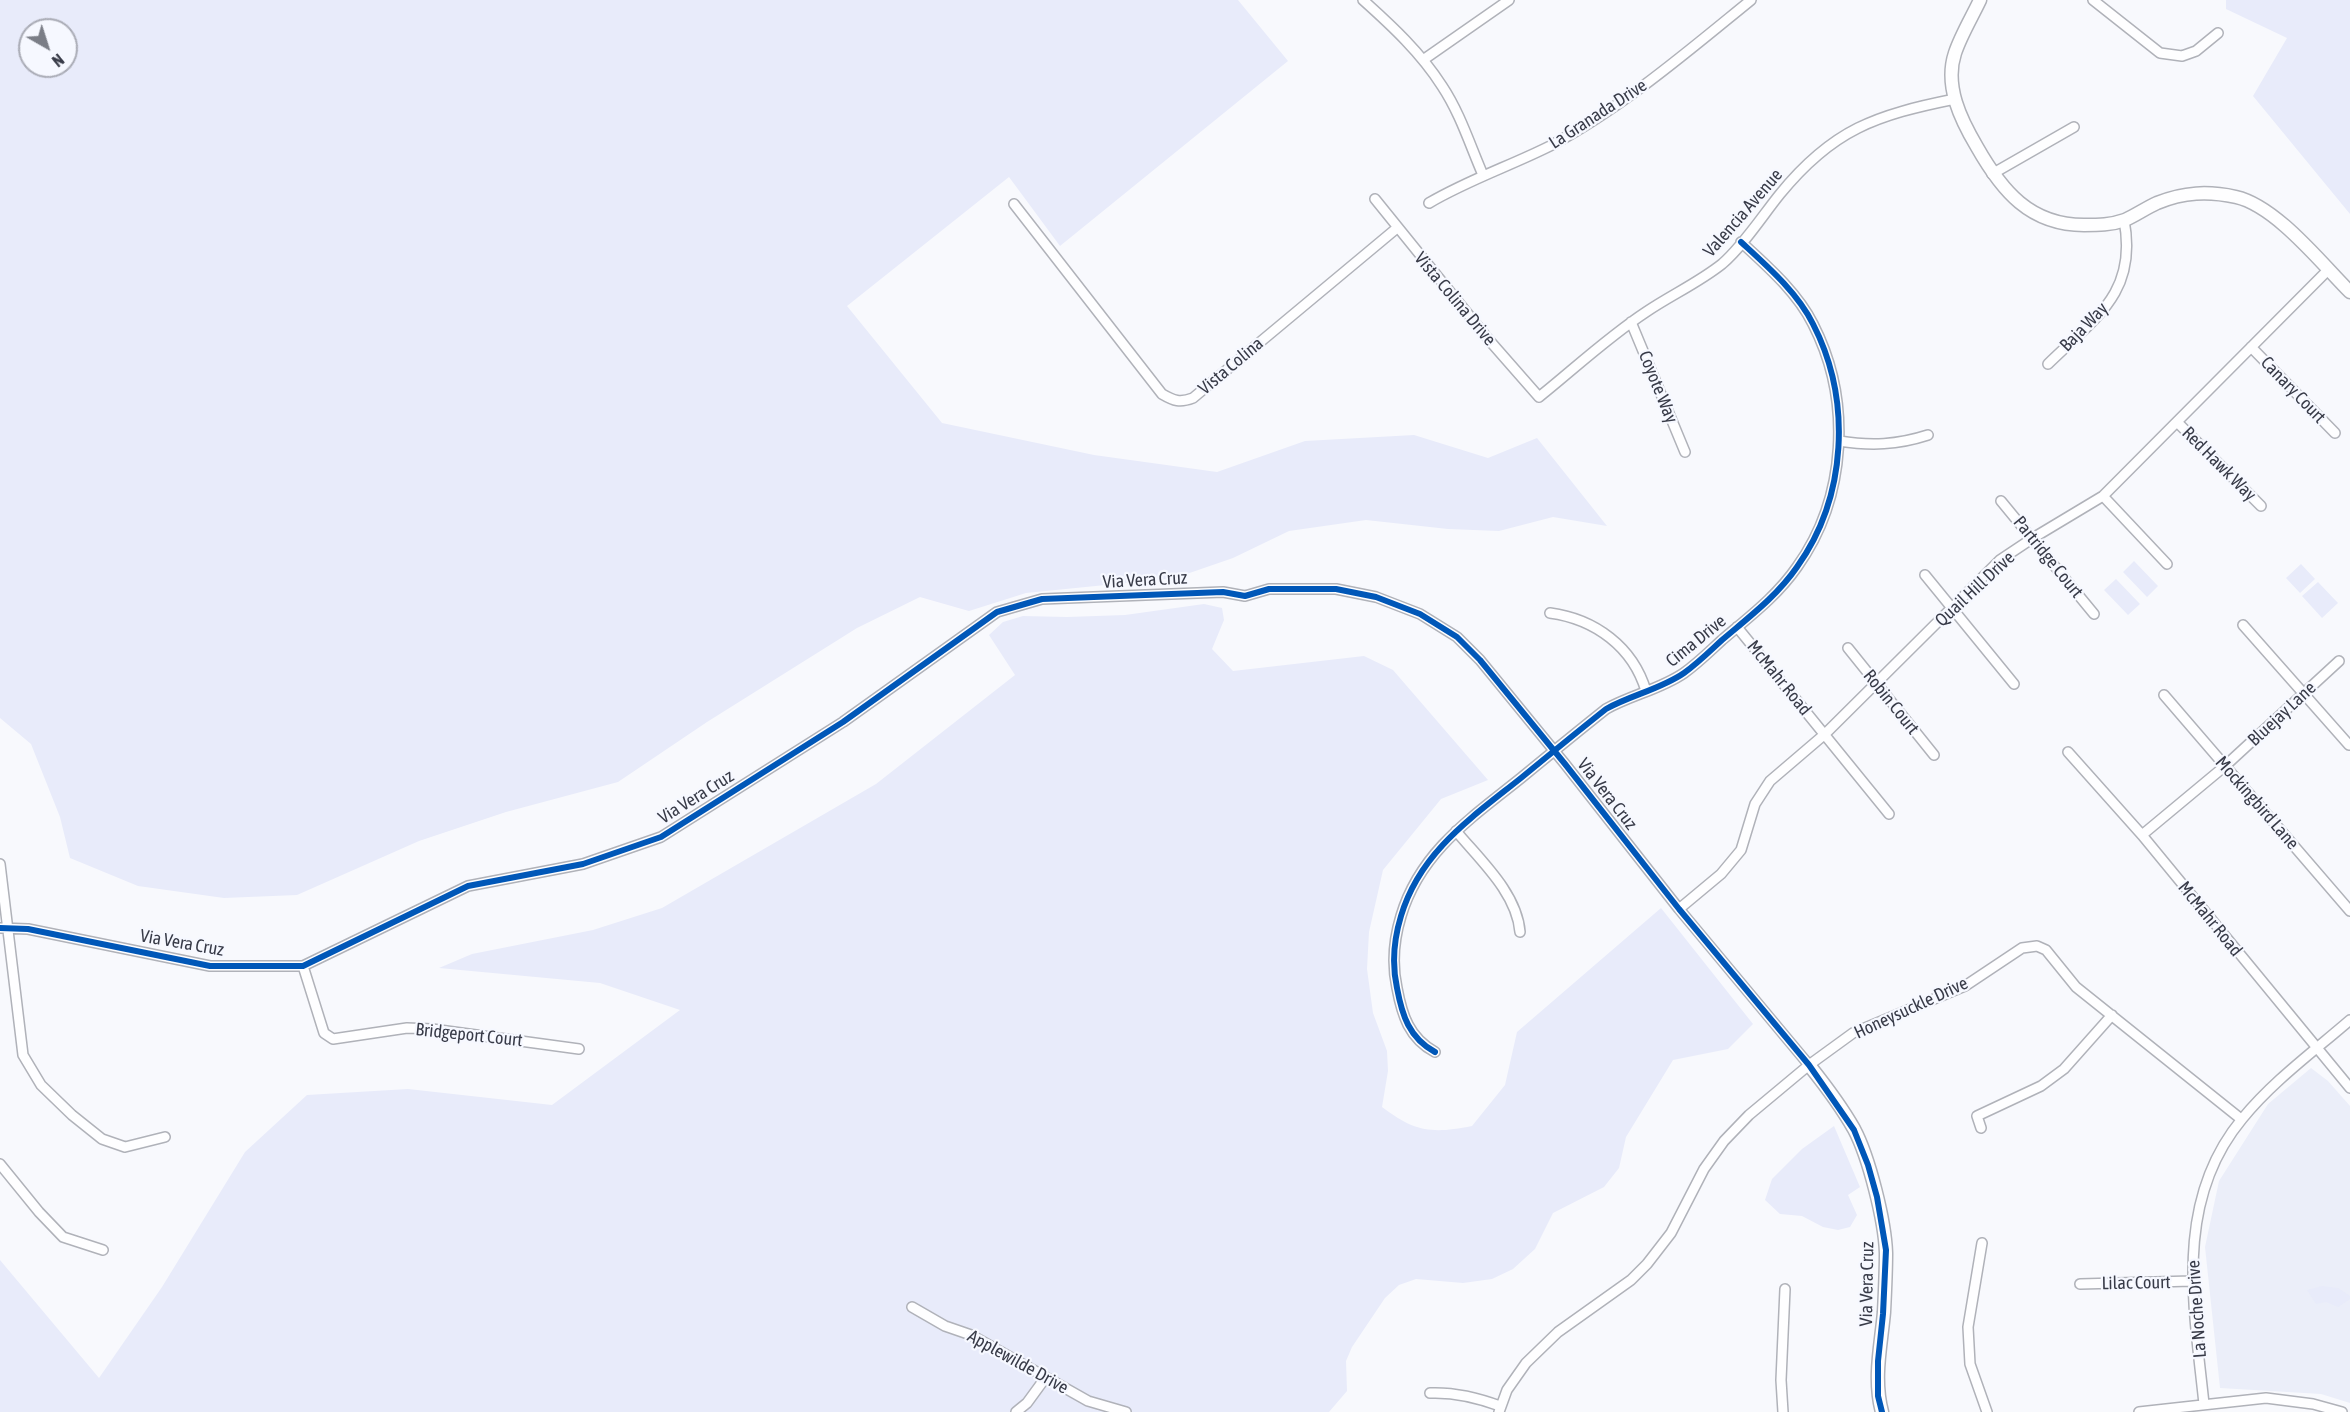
<!DOCTYPE html>
<html>
<head>
<meta charset="utf-8">
<style>
	body { margin:0 }
	#map { position:relative; width:2350px; height:1412px; overflow:hidden; background:#f8f9fd; font-family:"Asap Condensed",sans-serif }
	canvas { display:block }
	.north { position:absolute; left:18px; top:18px; width:60px; height:60px; box-sizing:border-box; background:#f6f8ff; border:2px solid #aaacb6; border-radius:50%; rotate:141deg; font-size:16px; font-weight:700; line-height:24px; text-align:center; color:#383b48 }
	.north::after { content:''; display:block; margin:auto; width:21px; height:27px; background:#7b7e87; clip-path:polygon(50% 0,100% 100%,50% 72%,0 100%) }
</style>
</head>
<body>
<div id="map">
<canvas width="2350" height="1412"></canvas>
<div class="north">N</div>
</div>
<script>
const c = document.querySelector('canvas').getContext('2d');
c.lineJoin = 'round';
function fill(path, color) { c.fillStyle = color; c.fill(path, 'evenodd'); }
function stroke(path, color, width, dash) { c.strokeStyle = color; c.lineWidth = width; c.lineCap = dash ? 'butt' : 'round'; c.setLineDash(dash || []); c.stroke(path); }
function drawText(font, color, halo, rows, align = 'center') {
  c.font = font + ' "Asap Condensed",sans-serif'; c.lineWidth = 4.5; c.setLineDash([]); c.textBaseline = 'middle'; c.strokeStyle = halo; c.fillStyle = color; for (const [text, x, y, turn = 0] of rows) {
    c.save(); c.translate(x, y); c.rotate((+turn || 0) * Math.PI / 180); c.textAlign = isNaN(turn) ? turn : align; if (halo) c.strokeText(text, 0, 0); c.fillText(text, 0, 0); c.restore();
  }
}
fill(new Path2D(`
	M2311 1068 2328 1081 2350 1106V1403L2321 1394 2220 1388 2205 1247 2219 1181 2268 1104Z`), '#ebeef9');
fill(new Path2D(`
	M0 0H1238L1288 61 1060 246 1009 177 847 306 942 423 1094 455 1217 472 1305 441 1414 435 1488 458 1537 438 1607 526 1553 517 1499 531 1448 529 1366 520 1289 531 1233 558 1175 578 1026 593 969 611 920 597 857 628 707 722 618 782 506 812 419 841 297 895 224 898 138 886 70 858 60 817 31 744 0 718ZM30 30H66V66H30Z
	M2226 0H2350V214L2253 96 2287 38 2226 9Z
	M2134 561 2158 586 2147 597 2123 572Z
	M2301 564 2315 579 2300 593 2286 578Z
	M2116 579 2140 604 2128 615 2104 590Z
	M2318 582 2338 603 2322 618 2302 596Z
	M1204 604 1222 608 1224 620 1212 649 1233 671 1364 656 1393 670 1488 780 1441 799 1383 870 1369 932 1367 969 1373 1013 1387 1051 1388 1071 1382 1107C1415 1132 1432 1134 1472 1126L1505 1085 1517 1032 1661 908 1753 1024 1728 1049 1673 1060 1626 1137 1619 1168 1604 1187 1553 1213 1535 1249 1513 1269 1492 1279 1463 1283 1416 1279 1399 1285 1385 1298 1352 1347 1346 1361 1347 1391 1329 1412H0V1260L99 1378 162 1287 245 1152 307 1095 408 1089 552 1105 680 1010 600 983 439 968 472 954 593 930 662 908 876 784 1015 675 989 635 1003 622 1023 616 1067 617 1125 615Z
	M1834 1126 1860 1187 1848 1195 1857 1215 1850 1227 1838 1230 1823 1227 1802 1216 1780 1214 1765 1200 1772 1179 1802 1149Z
	M2322 1286 2338 1288 2350 1296V1299L2338 1307 2326 1302 2316 1304 2307 1290Z`), '#e8ebfa');
const minor = new Path2D(`
	M1363 0C1392 26 1421 53 1442 86 1460 113 1470 145 1483 175
	M2093 0 2160 53 2182 56 2196 51 2218 33
	M1423 60 1509 0
	M1992 174 2074 127
	M1375 199 1489 340 1539 397C1574 369 1608 337 1646 312 1671 295 1698 283 1722 264 1743 246 1763 215 1780 194 1833 129 1876 115 1955 99
	M1429 203C1468 180 1510 166 1550 146 1623 107 1687 52 1751 0
	M1014 204 1162 394C1174 401 1180 403 1193 398L1397 228
	M1631 322 1685 452
	M2251 347 2335 433
	M2048 364C2095 318 2138 293 2124 220
	M2177 422 2261 506
	M1839 441C1871 446 1897 445 1928 435
	M2103 496 2167 564
	M2001 501 2094 614
	M1925 575 2014 684
	M1550 613C1595 619 1633 647 1646 691
	M2243 625 2349 745
	M1737 627 1889 814
	M1848 648 1934 755
	M2164 695 2350 911
	M2068 752 2142 835 2350 1088
	M1456 831C1480 860 1517 893 1520 932
	M2142 835 2225 766 2339 661
	M0 864 23 1055 41 1085 72 1115 102 1139 125 1147 165 1137
	M1679 909 1721 874 1741 850 1755 804 1770 781 1825 734 2000 560 2033 538 2103 496 2328 270
	M0 928 28 929 210 966H303L468 886 583 864 661 837 843 722 997 612 1042 599 1223 592 1245 596 1269 589H1336L1376 597 1420 614 1457 637 1480 660 1565 764 1679 909 1809 1065
	M303 966 324 1033 333 1039 407 1028 432 1029 579 1049
	M1435 1052C1409 1038 1402 1015 1397 988 1392 965 1394 939 1401 916 1420 852 1471 818 1521 778 1549 755 1577 732 1606 709 1631 695 1661 689 1684 673 1698 663 1710 651 1722 640 1749 617 1777 596 1797 567 1847 497 1852 400 1813 324 1797 292 1767 266 1741 242
	M1981 1128 1977 1116 2041 1086 2064 1069 2112 1015
	M0 1164 39 1212 63 1237 103 1250
	M1982 1243 1968 1327 1970 1364 1987 1412
	M2080 1284 2192 1281
	M912 1307 945 1326 971 1335 1088 1401 1126 1412
	M1430 1393C1455 1392 1476 1397 1500 1406
	M2204 1404C2194 1307 2173 1202 2242 1119 2273 1081 2313 1052 2350 1020
	M1016 1412 1027 1403 1046 1377
	M1499 1412 1507 1390 1526 1363 1558 1332 1631 1280 1647 1264 1671 1233 1704 1169 1724 1141 1749 1115 1809 1065 1853 1033 1965 986 2022 948 2037 946 2046 950 2076 987 2241 1119
	M1783 1412 1781 1380 1785 1289
	M2139 1412 2266 1398 2313 1404 2342 1412`);
const tertiary = new Path2D(`
	M1980 0C1972 17 1961 35 1955 53 1944 86 1961 120 1977 147 2002 191 2030 225 2084 225 2098 225 2111 225 2125 220 2136 215 2146 208 2157 203 2184 192 2208 191 2236 197 2276 206 2321 263 2350 292
	M1809 1065C1825 1085 1841 1106 1854 1129 1869 1157 1885 1221 1886 1253 1886 1272 1885 1292 1884 1312 1881 1346 1873 1378 1882 1412`);
stroke(minor, '#b0b2b9', 12);
stroke(tertiary, '#b0b2b9', 15);
stroke(minor, '#fefeff', 9);
stroke(tertiary, '#fefeff', 12);
stroke(new Path2D(`
	M0 928 28 929 210 966H303L468 886 583 864 661 837 843 722 997 612 1042 599 1223 592 1245 596 1269 589H1336L1376 597 1420 614 1457 637 1480 660 1565 764 1679 909 1809 1065 1854 1130 1868 1165 1877 1197 1886 1250 1883 1314 1878 1361V1396L1882 1412
	M1435 1052C1409 1038 1402 1015 1397 988 1392 965 1394 939 1401 916 1420 852 1471 818 1521 778 1549 755 1577 732 1606 709 1631 695 1661 689 1684 673 1698 663 1710 651 1722 640 1749 617 1777 596 1797 567 1847 497 1852 400 1813 324 1797 292 1767 266 1741 242`), '#0057b8', 6);
drawText('18px', '#383b48', '#f6f8ff', [
	["La Granada Drive",1598,114,-33],
	["Valencia Avenue",1743,213,-49],
	["Vista Colina Drive",1455,299,50],
	["Baja Way",2084,327,-46],
	["Vista Colina",1231,366,-40],
	["Coyote Way",1658,387,68],
	["Canary Court",2293,390,46],
	["Red Hawk Way",2219,464,45],
	["Partridge Court",2048,557,51],
	["Via Vera Cruz",1145,580,-3],
	["Quail Hill Drive",1975,589,-43],
	["Cima Drive",1696,641,-39],
	["McMahr Road",1779,678,51],
	["Robin Court",1891,702,51],
	["Bluejay Lane",2282,714,-43],
	["Via Vera Cruz",1607,794,52],
	["Via Vera Cruz",696,797,-32],
	["Mockingbird Lane",2257,803,49],
	["McMahr Road",2210,919,51],
	["Via Vera Cruz",182,943,10],
	["Honeysuckle Drive",1911,1008,-25],
	["Bridgeport Court",469,1035,6],
	["Lilac Court",2136,1283,-1],
	["Via Vera Cruz",1867,1284,-89],
	["La Noche Drive",2197,1309,-94],
	["Applewilde Drive",1018,1362,29]
]);
</script>
</body>
</html>
